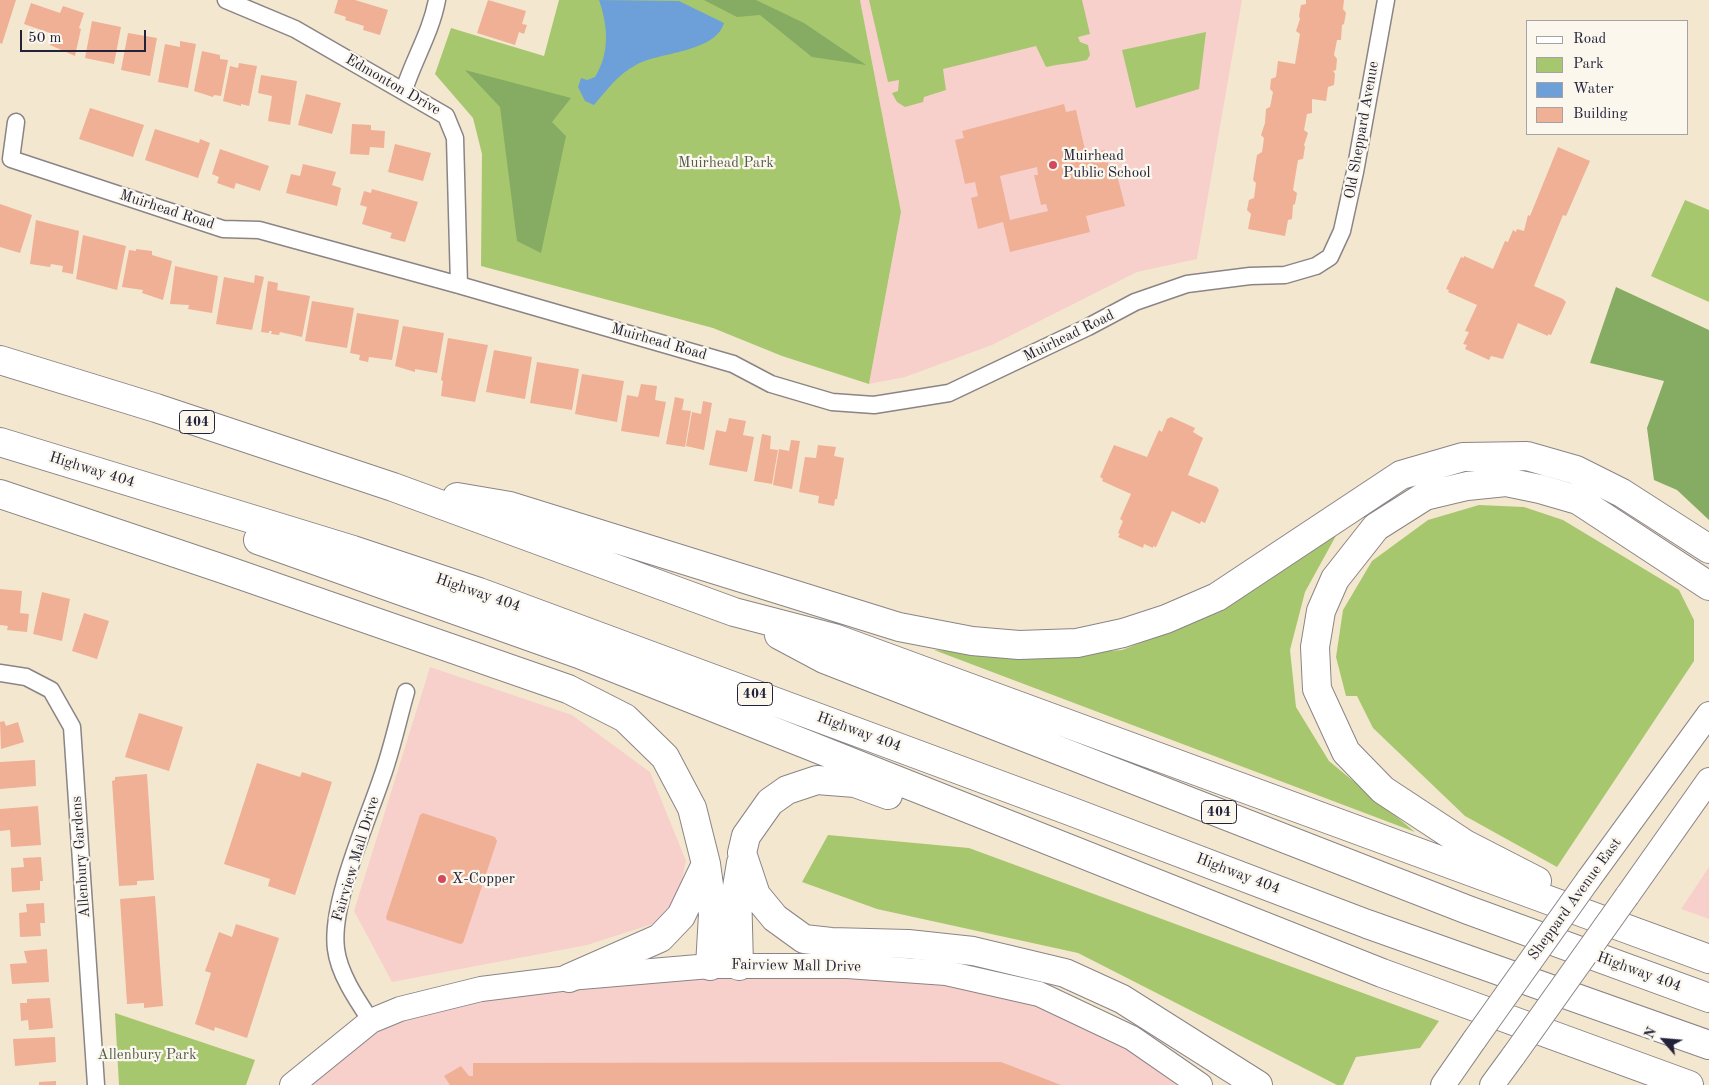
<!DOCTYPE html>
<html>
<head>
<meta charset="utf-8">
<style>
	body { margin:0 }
	#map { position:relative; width:1709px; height:1085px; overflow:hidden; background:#f4e7cf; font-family:"Old Standard TT",serif }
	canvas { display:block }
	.legend { position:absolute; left:1526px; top:20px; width:162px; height:115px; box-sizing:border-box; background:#fbf7ec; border:1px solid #a4a2a5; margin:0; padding:6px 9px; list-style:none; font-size:15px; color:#22223b }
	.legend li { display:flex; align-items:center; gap:10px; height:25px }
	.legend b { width:25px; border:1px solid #a4a2a5 }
	.north { position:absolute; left:1639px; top:1015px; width:50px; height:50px; -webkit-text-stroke:4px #fbf7ec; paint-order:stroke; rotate:297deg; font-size:14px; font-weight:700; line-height:20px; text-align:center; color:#22223b }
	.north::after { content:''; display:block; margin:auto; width:18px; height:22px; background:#22223b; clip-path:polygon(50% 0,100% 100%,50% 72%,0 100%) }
	.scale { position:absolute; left:20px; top:30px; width:126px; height:22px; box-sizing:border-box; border:2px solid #22223b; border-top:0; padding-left:6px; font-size:15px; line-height:18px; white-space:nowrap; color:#22223b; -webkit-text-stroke:4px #fbf7ec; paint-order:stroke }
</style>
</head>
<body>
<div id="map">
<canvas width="1709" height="1085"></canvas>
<ul class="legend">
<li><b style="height:6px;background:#fff"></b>Road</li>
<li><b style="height:14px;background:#a7c76f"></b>Park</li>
<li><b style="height:14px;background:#6da0d9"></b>Water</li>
<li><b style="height:14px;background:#efb096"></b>Building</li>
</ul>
<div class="north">N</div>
<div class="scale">50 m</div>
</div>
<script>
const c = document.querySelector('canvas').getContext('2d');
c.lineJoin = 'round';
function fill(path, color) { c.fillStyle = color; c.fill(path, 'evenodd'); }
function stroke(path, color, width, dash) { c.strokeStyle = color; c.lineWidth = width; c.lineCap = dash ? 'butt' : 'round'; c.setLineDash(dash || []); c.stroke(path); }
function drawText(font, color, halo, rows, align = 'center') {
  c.font = font + ' "Old Standard TT",serif'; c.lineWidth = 4.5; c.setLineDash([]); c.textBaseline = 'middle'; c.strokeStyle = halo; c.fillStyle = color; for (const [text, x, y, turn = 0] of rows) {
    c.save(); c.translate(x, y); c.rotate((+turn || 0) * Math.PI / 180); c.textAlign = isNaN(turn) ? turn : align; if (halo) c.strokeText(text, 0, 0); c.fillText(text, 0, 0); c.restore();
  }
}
fill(new Path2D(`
	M860 0H1242L1197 259 1137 272 992 345 905 377 869 384 901 212Z
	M430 667 572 715 650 772 686 861 677 902 659 922 587 945 392 982 354 911Z
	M1709 867V919L1681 909Z
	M847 966 1039 994 1200 1085H292L351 1035 481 989Z`), '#f7d0cc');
fill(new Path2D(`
	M559 0H860L901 212 869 384 782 356 713 328 481 266 482 154 473 118 435 74 451 28 544 56Z
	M869 0H1082L1090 34 1078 37 1080 42 1088 45 1090 55 1087 60C1073 63 1060 64 1046 67L1036 46 943 69 946 90 924 97 923 102 905 107 897 102 892 93 898 91 899 80 888 82Z
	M1206 32 1199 89 1136 108 1122 50Z
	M1685 200 1709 210V302L1651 276Z
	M1479 505 1524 507 1563 520 1679 590 1694 620V661L1557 867 1465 816 1373 728 1357 696H1346L1336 657 1343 610 1372 561 1428 520Z
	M1343 523 1305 592 1290 650 1296 707 1329 761 1415 832 934 650 1041 656 1122 650 1220 612Z
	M828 835 969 848 1439 1021 1420 1048 1356 1057 1343 1085H1337L1078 953 877 909 802 882Z
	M115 1013 255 1060 246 1085H119Z`), '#a7c76f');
fill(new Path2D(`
	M704 0H756L804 23 866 65 812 57 760 15 737 17Z
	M465 70 571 98 552 122 566 136 541 253 517 241 500 107Z
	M1616 287 1709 330V520L1677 490 1654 480 1647 428 1664 381 1590 363Z`), '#85ac62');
fill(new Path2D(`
	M599 0 679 1 724 23C715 53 658 52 636 65 618 74 607 90 594 105L585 101 578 87 581 78 587 80 595 77C610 53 608 26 599 0Z`), '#6da0d9');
fill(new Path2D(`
	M0 0H16L2 44 0 43Z
	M338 0H355L388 10 380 35 363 30 364 26 345 20 346 17 334 13Z
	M488 0 526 11 522 24 527 25 524 34 519 32 515 45 477 33Z
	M1306 0H1344L1343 9 1346 13 1344 24 1342 25 1341 40H1337L1334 55 1337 59 1336 70 1333 71 1335 74 1334 85 1328 87 1326 101 1312 99V113L1307 114 1304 130 1308 133 1304 145 1305 147 1303 159 1298 160 1293 190 1297 193 1295 204 1293 205 1292 219 1288 220 1285 236 1248 229 1251 214 1247 210 1249 200 1254 198 1256 183 1253 180 1257 155 1262 152 1264 138 1261 135 1265 123 1266 109 1270 107 1273 92 1270 89 1271 79 1276 77 1278 61 1295 64 1300 34 1296 31 1300 19 1299 16 1301 5 1306 4Z
	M31 3 60 13 63 6 84 13 79 28 81 29 75 56 50 45 53 34 24 24Z
	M92 21 121 27 114 64 85 58Z
	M128 33 157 38 150 76 121 70Z
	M180 41 196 44 188 88 158 82 165 44 180 47Z
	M202 51 220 55V59L228 60 221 96 214 95 213 97 194 91Z
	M239 63 257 66 249 106 241 104V106L223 101 230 66 238 68Z
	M261 75 297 81 290 125 268 121 272 96 258 93Z
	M306 94 341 103 332 134 298 125Z
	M1064 104 1066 112 1076 110 1086 154 1105 150 1110 173 1116 171 1125 206 1086 216 1090 232 1010 252 1003 222 978 229 971 198 978 196 975 182 965 184 955 140 964 138 962 131ZM1037 167 1038 175H1034L1041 205 1046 204 1048 211 1010 220 1000 176Z
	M90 108 144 125 133 157 79 139Z
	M352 124 371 125V130L385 131 384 148 370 147 369 155 350 154Z
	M155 129 199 143 200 139 210 143 198 178 145 160Z
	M395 144 431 153 423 181 388 172Z
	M1558 147 1590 161 1566 216 1563 215 1534 286 1563 299 1566 302 1551 335 1548 334V336L1518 323 1503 359 1491 356 1489 360 1465 349 1467 345 1463 344 1469 332 1465 331 1477 305 1448 292 1449 290 1446 289 1461 257 1464 258V256L1493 269 1505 241 1508 242 1513 230 1516 232 1517 229 1524 231 1528 215 1530 216Z
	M220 149 269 166 260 191 236 183 234 189 217 183 219 177 212 174Z
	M303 164 336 172 332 185 341 188 337 206 286 193 291 174 300 176Z
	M372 189 418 202 405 242 390 238 392 233 362 224 367 207 360 205 364 191 371 193Z
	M0 204 32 215 20 253 0 247Z
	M36 220 79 231 73 274 62 272 63 266 51 264 50 267 30 264Z
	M83 235 126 246 117 290 76 279Z
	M136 249 152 251V255L172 261 163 300 142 293 143 290 122 287 129 250 136 251Z
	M175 266 218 276 212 313 188 309 189 305 170 304Z
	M255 275 264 277 252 330 216 324 224 277 254 283Z
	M268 281 278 283 277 290 310 296 302 337 280 332 279 335 271 334 272 331H269V333L261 332Z
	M312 301 354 308 347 348 305 341Z
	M357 313 399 320 392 360 369 357 368 362 359 360 360 355 350 353Z
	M403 326 444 333 437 373 415 369V372L395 366Z
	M448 338 488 345 475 402 441 396 443 381 441 380Z
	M494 350 532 357 525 399 486 392Z
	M537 362 579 369 572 410 530 403Z
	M582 374 624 381 617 422 575 414Z
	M641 384 657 386 655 400 666 402 659 437 621 431 627 395 638 397Z
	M675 397 684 399 682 410 691 411 685 447 666 444Z
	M703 401 712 403 704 450 686 446 692 412 701 414Z
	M1171 417 1195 428 1193 432 1203 438 1188 475 1217 487 1219 490 1205 523 1201 521 1200 524 1172 511 1156 547 1153 546V548L1144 544 1143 548 1118 537 1120 534 1118 533 1123 521 1120 519 1131 494 1102 481 1103 479 1100 477 1114 445 1147 457 1159 430 1162 432 1167 419Z
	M729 418 746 421 743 435 754 437 747 472 709 465 716 430 726 432Z
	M762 434 771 436 770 449 778 450 772 484 754 481Z
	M791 440 800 441 792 489 773 485 779 449 789 451Z
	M818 445 836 447 834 456 844 458 837 499H835L834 506 818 503 819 496 799 492 805 457 816 458Z
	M0 589 22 591 20 613 29 614 27 632 7 630 8 626 0 625Z
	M42 592 70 599 62 641 33 634Z
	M84 613 109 621 97 659 72 651Z
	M139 713 183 727 169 771 125 757Z
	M4 721 6 726 18 722 24 742 1 749 0 722Z
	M35 760 36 786 0 789V762Z
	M257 763 300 777 302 772 332 782 295 895 268 886 270 879 224 864Z
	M147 774 154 880 137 881V885L119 886 112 781 115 780V777Z
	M38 806 41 845 11 847 10 830 0 831V809Z
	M423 813 495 837 497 841 463 943 460 944 387 920 386 917 420 815Z
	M41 857 43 881H40V890L12 892 11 868 24 867 23 858Z
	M155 896 163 1006 144 1008V1003L127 1004 120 899Z
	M44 903 45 923H40L41 936 20 937 19 913 27 912 26 904Z
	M236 924 279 938 247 1038 215 1027 214 1031 195 1024 211 973 205 971 219 932 232 937Z
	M47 949 49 982 12 984 10 964 27 963 24 951Z
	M50 998 53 1028 29 1030 28 1020 21 1021 20 1003H27V999Z
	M55 1037 56 1062 15 1066 13 1039Z
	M1001 1062 1061 1085H450L444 1076 461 1066 469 1076H473V1063Z
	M56 1081V1085H39V1082Z`), '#efb096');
const street = new Path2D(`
	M226 0 295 29 446 116 455 138 459 285
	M404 90C414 59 431 32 437 0
	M16 122 11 159 223 229 259 230 459 285 733 364 771 384 832 402 874 405 949 393 1088 327 1135 302 1187 284 1250 276 1285 275 1316 266 1330 257 1342 231 1355 172 1386 0
	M0 673 26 677 51 690 72 727 96 1085
	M371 1021C357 1000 339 974 336 949 330 904 367 822 382 777 392 749 398 720 406 692`);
const secondary = new Path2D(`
	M1588 880 1709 714
	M1627 896 1709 780
	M292 1085 371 1021 400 1009 481 989 569 978 710 966H847L946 973 1039 994 1132 1038 1200 1085
	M1443 1085 1475 1039
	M1492 1085 1514 1055`);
const highway = new Path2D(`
	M0 360 156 408 393 487 734 612 834 638 1709 959
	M0 442 353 550 479 592 1070 811 1367 924 1709 1045
	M0 494 226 570 568 689 625 718 665 757 692 808 706 864 713 914 710 966
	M457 497 510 506 899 627 972 641 1019 645 1077 643 1123 633 1166 619 1217 597 1401 475 1463 457 1527 456 1576 470 1622 493 1709 549
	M258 540 579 654 1382 973 1689 1085
	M779 635 824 659 1468 910 1709 998
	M888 795 855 783 817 780 787 790 770 802 746 836 742 853 756 895 775 918 804 939 831 942 908 944 973 951 1065 973 1122 999 1258 1085
	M1537 881 1465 844 1383 790 1346 752 1317 689 1315 647 1321 611 1335 579 1376 527 1425 496 1467 486 1506 482 1540 489 1578 500 1709 586
	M739 966 737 887 741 863
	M569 978 660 938 681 916 706 864`);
stroke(street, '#8b8485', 19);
stroke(secondary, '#8b8485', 26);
stroke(highway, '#8b8485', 30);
stroke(street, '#fff', 16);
stroke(secondary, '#fff', 24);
stroke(highway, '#fff', 28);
const secondaryBridge = new Path2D(`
	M1475 1039 1588 880
	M1514 1055 1627 896`);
stroke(secondaryBridge, '#8b8485', 26, []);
stroke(secondaryBridge, '#fff', 24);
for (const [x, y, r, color] of [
	[1053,165,5,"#d1495b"],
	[442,879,5,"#d1495b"]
]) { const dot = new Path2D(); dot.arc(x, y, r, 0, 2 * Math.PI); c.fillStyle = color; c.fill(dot); stroke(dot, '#fbf7ec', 2); }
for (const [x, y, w] of [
	[197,422,35],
	[755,694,35],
	[1219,812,35]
]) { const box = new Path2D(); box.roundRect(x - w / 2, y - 11.5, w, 23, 4); c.fillStyle = '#fbf7ec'; c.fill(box); stroke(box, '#22223b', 1); }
drawText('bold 14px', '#22223b', null, [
	["404",197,422],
	["404",755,694],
	["404",1219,812]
]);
drawText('15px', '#22223b', '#fbf7ec', [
	["Edmonton Drive",393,85,30],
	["Old Sheppard Avenue",1362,130,-80],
	["Muirhead Road",167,210,18],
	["Muirhead Road",1069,336,-26],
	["Muirhead Road",659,342,16],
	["Highway 404",92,470,17],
	["Highway 404",478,593,19],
	["Highway 404",859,732,20],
	["Allenbury Gardens",81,857,-94],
	["Fairview Mall Drive",356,859,-73],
	["Highway 404",1238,874,21],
	["Sheppard Avenue East",1575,899,-54],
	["Fairview Mall Drive",796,966,1],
	["Highway 404",1639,972,20]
]);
drawText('15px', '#22223b', '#fbf7ec', [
	["Muirhead",1063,156],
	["Public School",1063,173],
	["X-Copper",452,879]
], 'left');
drawText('15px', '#515c4d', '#fbf7ec', [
	["Muirhead Park",726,163],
	["Allenbury Park",147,1055]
]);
</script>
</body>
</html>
